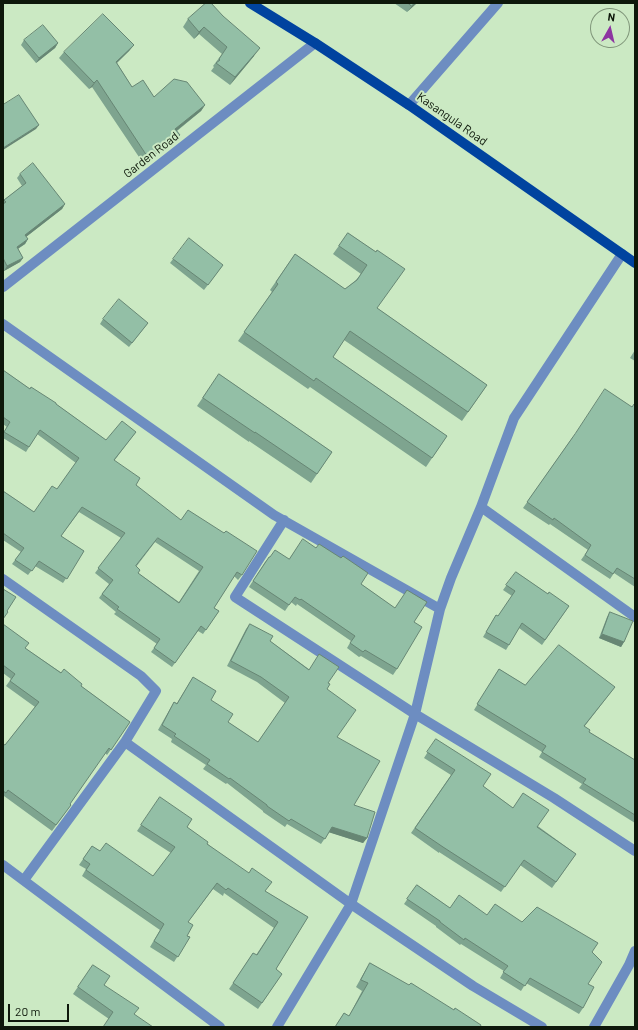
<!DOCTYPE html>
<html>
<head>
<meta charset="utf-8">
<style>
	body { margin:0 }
	#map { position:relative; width:638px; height:1030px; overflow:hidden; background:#cbe9c3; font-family:Barlow,sans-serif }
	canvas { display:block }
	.frame { position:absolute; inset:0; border:4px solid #0e180b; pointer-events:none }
	.north { position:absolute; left:590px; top:8px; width:40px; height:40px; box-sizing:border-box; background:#cbe9c3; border:1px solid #7f9579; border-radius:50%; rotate:8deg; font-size:11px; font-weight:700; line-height:16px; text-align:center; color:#0e180b }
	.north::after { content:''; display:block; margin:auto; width:14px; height:18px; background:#8d35a1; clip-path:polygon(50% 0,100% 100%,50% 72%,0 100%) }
	.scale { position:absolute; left:8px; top:1004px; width:61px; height:18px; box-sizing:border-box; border:2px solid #0e180b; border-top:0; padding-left:5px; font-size:12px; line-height:14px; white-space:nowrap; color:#0e180b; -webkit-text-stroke:3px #cbe9c3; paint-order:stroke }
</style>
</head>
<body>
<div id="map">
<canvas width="638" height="1030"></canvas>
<div class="frame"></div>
<div class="north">N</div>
<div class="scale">20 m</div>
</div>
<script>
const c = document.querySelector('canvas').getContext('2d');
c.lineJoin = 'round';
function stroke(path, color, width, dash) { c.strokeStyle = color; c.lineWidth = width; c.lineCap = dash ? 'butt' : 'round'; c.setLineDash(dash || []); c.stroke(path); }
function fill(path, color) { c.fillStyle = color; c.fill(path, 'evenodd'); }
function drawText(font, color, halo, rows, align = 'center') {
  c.font = font + ' Barlow,sans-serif'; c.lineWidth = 4; c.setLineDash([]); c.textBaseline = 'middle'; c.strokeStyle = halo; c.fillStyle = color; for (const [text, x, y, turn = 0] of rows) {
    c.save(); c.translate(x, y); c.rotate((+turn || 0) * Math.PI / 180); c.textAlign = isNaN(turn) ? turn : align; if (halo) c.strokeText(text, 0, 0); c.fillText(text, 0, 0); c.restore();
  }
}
stroke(new Path2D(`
	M409 105 498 3
	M3 287 315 43
	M3 324 274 515 440 609
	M481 507 635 617
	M284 520 235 597 415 714 554 798 635 851
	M3 579 141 676 156 691 125 742 24 880
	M125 742 351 904 473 986 542 1027
	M3 865 220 1027
	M277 1027 351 904 415 714 440 609 451 578 481 507 514 418 622 254
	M594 1027 629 965 635 951`), '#6d8dc1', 10);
stroke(new Path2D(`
	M250 3 315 43 409 105 635 263`), '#00439f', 10);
fill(new Path2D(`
	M206 3 254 56 230 85 211 71 214 67 213 66 222 54 199 34 194 39 183 27 188 19Z
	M394 3H417L407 12Z
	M24 40 58 43 55 48 36 63 21 45Z
	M134 45 129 51 117 63 132 87 154 97 205 105 201 111 177 131 180 135 175 142 143 163 92 87 89 89 59 58 64 52Z
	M20 174 65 204 62 209 26 237 28 239 25 244 18 249 23 258 20 262 4 271 3 269V202L4 200 22 186 17 178Z
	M348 233 376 252 377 308 487 385 462 421 344 340 333 357 447 436 426 467 310 387 308 389 238 341 272 292 270 290 295 254 345 289 356 280 361 274 333 254Z
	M173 259 223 265 204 290 170 263Z
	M103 319 148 323 129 347 100 324Z
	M635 350V361L630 358Z
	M3 370 30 389 56 404 106 440 136 432 114 461 136 485 242 575 238 580 234 576 214 608 219 611 203 634 198 631 172 667 151 652 157 644 114 614 116 612 99 598 109 584 95 573 121 538 79 512 61 536 84 551 63 583 35 566 28 575 12 564 21 552 3 540V491L34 512 57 489 76 463 37 434 26 452 3 438V433L7 427 3 424ZM155 542 199 571 179 602 138 573 136 567Z
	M219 374 332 452 311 483 249 441V442L197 406Z
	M635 405V587L614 573 610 579 581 560 588 550 550 524 549 525 523 508 572 438Z
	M270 557 289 559 361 584 414 622 397 669 393 675 361 656 359 657 347 648 351 641 297 604 296 606 291 602 285 611 249 587 265 562Z
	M516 572 548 594 569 606 542 645 519 628 506 650 483 637 496 615 498 616 512 596 503 590Z
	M610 612 624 642 621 647 599 638 607 617Z
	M3 624 25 648 81 686 130 722 107 755 105 753 70 804 71 805 52 831 4 796 3 797V744L5 745 35 707 6 686 11 679 3 673Z
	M250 624 270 641 328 683 327 689 337 737 354 805 367 838 363 843 329 832 321 844 287 824 285 827 263 812V811L227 783 226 784 203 769 206 765 171 742 172 739 158 730 171 707 174 702 177 703 193 677 228 722 258 742 285 703 257 682 227 666 246 629Z
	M499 669 525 685 615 687 584 727 589 732 635 760V823L579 788 582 784 539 757 542 752 474 710Z
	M436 739 483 786 576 854 552 888 520 865 501 892 439 852V853L411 833 451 775 424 758Z
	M160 797 187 827 265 891 308 917 276 969 282 974 258 1009 229 989 253 953 256 955 274 928 224 893 223 896 213 889 188 922 187 936 190 937 174 962 150 947 160 930 82 876 86 869 79 865 92 846 100 851 153 876 171 853 137 831Z
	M417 885 450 908 522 922 592 952 588 984 583 1008 579 1014 526 983 521 991 500 978 504 971 461 944 460 945 436 927V926L404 904Z
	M370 963 480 1027H335L344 1013 349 1016 362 991 356 987 365 971Z
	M93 965 104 985 134 1014 109 1019 73 994Z`), '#7ea48f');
fill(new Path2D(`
	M414 3H417L407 12 412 6Z
	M204 27 199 34 194 39 199 32Z
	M58 43 55 48 36 63 39 58Z
	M134 45 129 51 111 68 116 62Z
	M260 48 254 56 230 85 235 77Z
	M97 80 92 87 89 89 94 83Z
	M205 105 201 111 171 135 175 129Z
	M39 125 36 129 3 150V148Z
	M180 135 175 142 143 163 147 156Z
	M65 204 62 209 22 240 25 235Z
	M28 239 25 244 14 251 17 247Z
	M23 258 20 262 4 271 7 266Z
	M602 634 624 642 621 647 599 638Z
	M332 827 367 838 363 843 328 832Z`), '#678674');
const building = new Path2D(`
	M206 3H211L223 16 260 48 235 77 216 63 220 60 219 59 227 47 204 27 199 32 188 19Z
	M408 3H414L412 6Z
	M103 14 134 45 116 62 132 87 143 80 154 97 174 79 187 82 205 105 175 129 180 135 147 156 97 80 94 83 64 52Z
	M43 25 58 43 39 58 24 40Z
	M19 95 39 125 3 148V105Z
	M33 163 65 204 25 235 28 239 17 247 23 258 7 266 3 258V204L6 202 4 200 26 183 20 174Z
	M348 233 376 252 377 250 405 269 377 308 487 385 468 412 350 331 333 357 447 436 432 458 316 378 314 381 244 332 278 284 276 282 295 254 345 289 357 280 367 265 339 246Z
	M189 238 223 265 208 285 173 259Z
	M119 299 148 323 132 343 103 319Z
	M3 370 30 389 31 387 56 403V404L106 440 122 421 136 432 114 460 140 478 136 485 181 520 188 510 224 533 226 531 257 551 242 575 237 572 214 608 219 611 206 630 201 626 175 663 154 648 160 639 117 609 119 607 102 594 113 580 98 568 125 533 82 507 61 536 84 551 67 579 39 561 32 571 15 560 24 548 3 533V491L34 512 52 486 57 489 79 458 40 430 29 447 4 432 10 422 3 417ZM158 538 203 567 179 603 138 573 140 570 136 566Z
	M219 374 332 452 317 474 255 432V433L203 398Z
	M605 389 632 407 634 404 635 405V579L617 568 613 574 585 555 591 545 554 518 553 520 527 502 575 434Z
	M303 539 316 548 319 544 341 558 343 556 368 573 361 584 395 608 407 590 427 602 414 622 422 627 397 669 365 650 363 652 350 643 355 636 301 599 300 600 295 597 289 605 253 581 269 557H270L275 550 289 559Z
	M516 572 548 594 549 592 569 606 545 640 522 623 509 645 486 632 496 615 498 616 515 591 506 585Z
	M3 589 16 597 7 611 8 612 3 619Z
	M610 612 633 621 624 642 602 634Z
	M3 624 29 643 25 648 61 673 64 669 82 684 81 686 130 722 111 750 109 748 70 804 71 805 56 825 8 790 6 793 3 791V744L5 745 39 702 10 681 15 674 3 665Z
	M250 624 273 636 270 641 309 670 319 654 339 667 328 683 330 684 327 689 356 710 337 737 380 761 354 805 375 812 367 838 332 827 325 839 291 819 289 821 267 806V805L230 778 229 779 207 764 210 760 174 736 176 734 162 725 174 702 177 704 193 677 216 691 211 700 233 714 228 722 258 742 289 697 261 677 231 661Z
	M559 645 615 687 584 726 590 730 589 732 635 760V815L583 783 586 779 542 752 546 746 477 704 499 669 525 685Z
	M436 739 491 774 483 786 513 808 523 793 549 810 537 827 576 854 556 882 524 860 505 887 443 847 415 828 455 770 427 752Z
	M160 797 192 819 187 827 208 842 207 844 249 873 252 868 272 882 265 891 308 917 276 969 282 974 262 1003 233 983 253 953 257 955 278 922 228 888 226 890 217 883 188 922 193 925 187 936 190 937 178 957 154 941 164 924 86 870 90 864 83 859 92 846 100 851 106 843 153 876 175 847 141 825Z
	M417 885 450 908 459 895 487 915 495 904 522 922 537 907 598 943 592 952 602 962 588 984 594 987 583 1008 530 978 525 986 503 972 508 966 465 938 464 940 440 922V921L407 899Z
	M370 963 409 985 411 983 454 1010 455 1008 481 1025 480 1027H335L344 1013 349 1016 368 983 361 980Z
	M93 965 110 976 104 985 139 1008 134 1014 153 1027H103L113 1012 78 987Z`);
fill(building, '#93bfa6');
stroke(building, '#678674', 1);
drawText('12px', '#0e180b', '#cbe9c3', [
	["Kasangula Road",452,119,35],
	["Garden Road",151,155,-38]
]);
</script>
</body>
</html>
